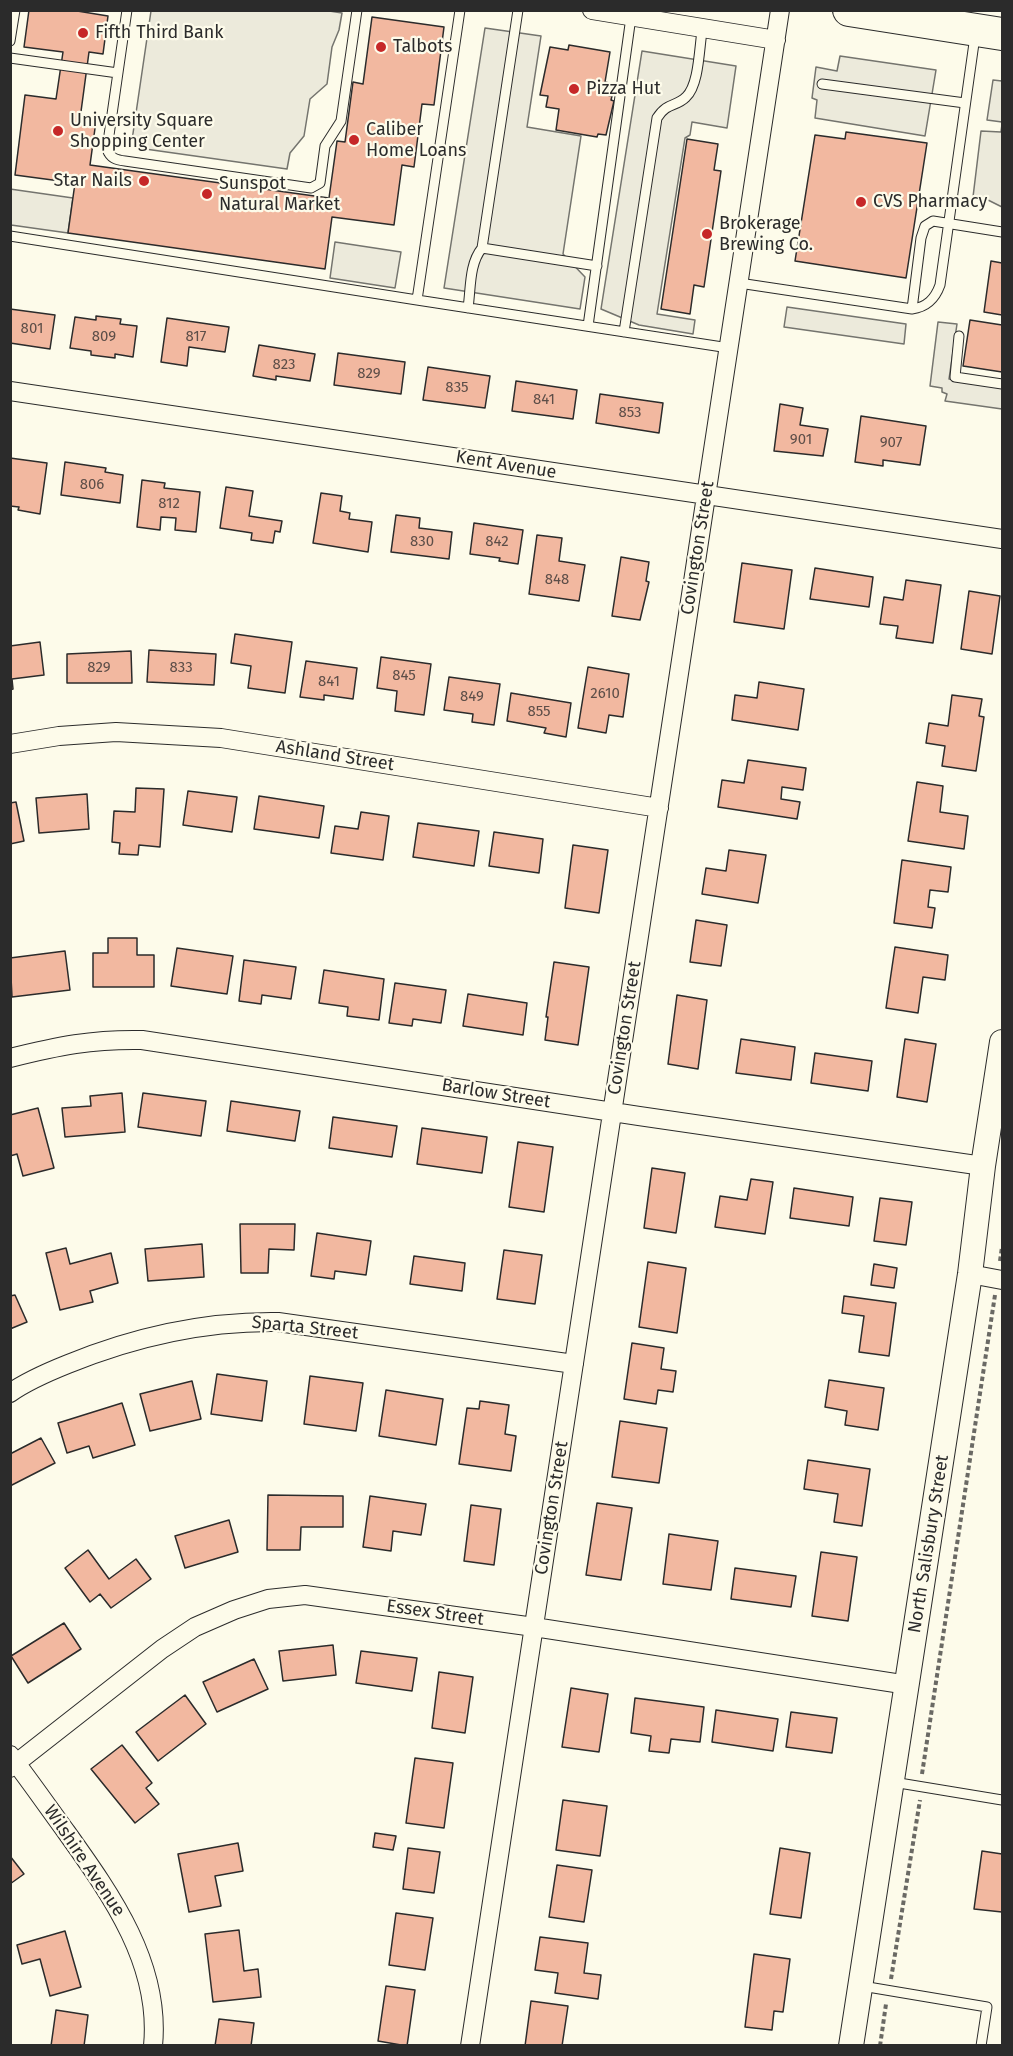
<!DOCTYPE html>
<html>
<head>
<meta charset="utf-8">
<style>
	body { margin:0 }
	#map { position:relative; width:1013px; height:2056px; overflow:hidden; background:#fdfbea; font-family:"Fira Sans",sans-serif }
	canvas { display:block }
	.frame { position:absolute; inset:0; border:12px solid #2b2b2b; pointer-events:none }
</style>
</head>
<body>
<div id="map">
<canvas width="1013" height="2056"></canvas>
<div class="frame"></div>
</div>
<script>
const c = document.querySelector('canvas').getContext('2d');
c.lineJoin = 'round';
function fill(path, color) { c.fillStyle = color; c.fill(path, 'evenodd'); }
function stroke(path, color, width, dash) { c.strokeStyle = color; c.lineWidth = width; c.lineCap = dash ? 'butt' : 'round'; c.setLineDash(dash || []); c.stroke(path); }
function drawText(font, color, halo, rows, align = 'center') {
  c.font = font + ' "Fira Sans",sans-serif'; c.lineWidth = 4.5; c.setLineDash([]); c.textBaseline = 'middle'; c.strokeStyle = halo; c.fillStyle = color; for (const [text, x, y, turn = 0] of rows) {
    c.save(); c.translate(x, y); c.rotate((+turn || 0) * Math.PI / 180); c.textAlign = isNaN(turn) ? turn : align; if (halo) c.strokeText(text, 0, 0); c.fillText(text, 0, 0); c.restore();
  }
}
const parking = new Path2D(`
	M323 10 342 13 339 30 332 47 327 84 310 99 304 136 290 153 287 169 131 147 151 11Z
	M485 28 541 36 527 127 581 136 563 254 585 277 580 309 444 288Z
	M642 51 736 66 727 128 692 122 690 135 685 138 657 314 695 320 693 334 639 325 601 309Z
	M840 56 936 70 925 136 815 118 817 100 812 98 816 67 837 71Z
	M993 80 1002 81V122L987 120Z
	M1002 124V207L988 200 973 197 981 131 1001 132Z
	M10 189 73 198 68 233 11 225Z
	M335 242 401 252 395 288 330 278Z
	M787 307 906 324 904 344 784 327Z
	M938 322 957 324 949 379 1002 388V409L945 401 947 394 942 392V388L930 386Z`);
fill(parking, '#eceadb');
stroke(parking, '#74746e', 1.5);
const building = new Path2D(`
	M29 10H71L108 16 103 54 89 52 80 119 96 121 90 165 329 198 337 141 345 142 353 82 363 84 372 17 444 27 434 105 422 104 414 167 402 165 394 225 332 217 325 269 68 233 75 183 15 175 25 95 56 99 63 52 24 47Z
	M569 45 610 52 605 82 609 83 606 95 612 96 611 100 614 101 606 135 598 134 597 137 556 130 559 109 546 107 548 96 540 95 550 47 568 50Z
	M846 132 927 143 906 278 795 261 815 135 845 139Z
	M687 139 718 144 714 170 721 171 704 287 694 285 690 314 661 309Z
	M991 261 1002 263V315L984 312Z
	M10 309 55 315 50 349 10 343Z
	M96 316 121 319 120 324 137 326 133 357 115 354V358L91 355V351L70 348 75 317 96 320Z
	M167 318 229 327 225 352 189 347 187 366 161 362Z
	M970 320 1002 325V372L963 366Z
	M259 345 315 354 310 381 276 376V380L253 376Z
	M338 353 405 362 401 394 334 385Z
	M428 367 490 376 485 408 423 400Z
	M516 381 577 390 573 419 512 411Z
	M600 394 663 403 659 433 596 423Z
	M780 404 803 408 800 425 828 429 823 456 774 451Z
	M861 416 926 426 920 465 883 460V466L855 462Z
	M10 458 47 463 40 514 18 510 19 507 10 506Z
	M65 462 106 468 105 472 123 475 120 503 61 495Z
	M142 480 165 483 164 488 200 492 196 532 175 530 176 518 161 517 160 530 137 527Z
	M226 487 253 491 249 516 282 521 280 532 275 531 273 543 251 540 252 533 220 528Z
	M321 493 342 496 340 511 350 513 349 519 372 522 368 552 313 543Z
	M396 515 420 518 419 528 452 532 449 559 391 552Z
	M474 523 523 530 518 564 499 561 500 558 470 554Z
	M537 535 562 538 559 561 585 565 579 601 529 594Z
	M621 557 649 562 646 581 649 582 640 620 612 616Z
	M742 563 792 570 784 629 734 622Z
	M815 568 873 577 869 607 810 599Z
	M906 580 941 585 933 643 896 638 898 626 880 624 884 597 903 600Z
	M969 591 1000 596 992 654 961 649Z
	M235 634 292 642 285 693 248 688 251 666 231 663Z
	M40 642 44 675 12 679 13 689 10 690V646Z
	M149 650 216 654 214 685 147 682Z
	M131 651 132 683H67V654Z
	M381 657 431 664 424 715 395 711 397 691 377 688Z
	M306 661 357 668 353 699 324 695V700L300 697Z
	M588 667 629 674 623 717 609 715 606 733 578 728Z
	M449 677 500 684 494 725 472 722 473 714 444 710Z
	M759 682 804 689 798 730 732 720 735 695 757 698Z
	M511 693 571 703 566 737 544 733 546 728 507 721Z
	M952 695 982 699 979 716 984 717 976 771 942 766 945 746 926 743 929 723 948 726Z
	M748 760 806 768 803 790 782 787 781 799 800 802 797 819 718 807 722 780 744 783Z
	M917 782 943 786 940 812 968 816 964 849 908 841Z
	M136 788 164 789 160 847 139 845 138 855 119 854 120 843 112 842 114 811 135 812Z
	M188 791 237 797 232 832 183 825Z
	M87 794 89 829 39 833 36 798Z
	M259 796 324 806 319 838 254 829Z
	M16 802 24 841 10 844V803Z
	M361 812 389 816 383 860 331 853 335 826 358 829Z
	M418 823 479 831 474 866 413 857Z
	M494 832 543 839 539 873 489 866Z
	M573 845 608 850 599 913 565 908Z
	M729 850 766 855 758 903 702 894 706 868 726 871Z
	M902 860 951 867 948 892 930 890 928 907 935 908 932 928 894 923Z
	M696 920 727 925 721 966 690 962Z
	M108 938H137V955H154V987H93V953H108Z
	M895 947 948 955 945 980 923 977 918 1013 886 1008Z
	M177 948 233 956 227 994 171 986Z
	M65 951 70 990 12 997 10 958Z
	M244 960 296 967 291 999 262 995 261 1004 239 1001Z
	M554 962 589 967 578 1045 545 1040 548 1017H546Z
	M324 970 384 979 379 1020 347 1016 348 1007 319 1003Z
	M395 983 446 990 441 1023 413 1019 412 1026 389 1023Z
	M468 994 527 1003 523 1035 463 1026Z
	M677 995 707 1000 698 1069 668 1064Z
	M741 1039 795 1047 791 1080 736 1073Z
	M905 1039 936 1044 927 1102 897 1097Z
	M815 1053 872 1061 868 1091 811 1083Z
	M122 1093 125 1132 65 1137 62 1108 91 1106 90 1096Z
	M143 1093 206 1101 201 1136 138 1127Z
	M231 1101 300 1111 295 1141 227 1131Z
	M38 1108 54 1168 23 1176 17 1154 10 1156V1115Z
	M333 1117 397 1126 392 1157 329 1148Z
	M422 1128 487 1137 482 1173 417 1164Z
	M518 1142 553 1147 544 1212 509 1207Z
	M652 1168 685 1173 676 1233 644 1228Z
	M751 1179 773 1182 765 1234 715 1227 720 1196 747 1200Z
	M794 1188 853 1197 849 1226 790 1218Z
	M880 1198 912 1202 906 1245 874 1241Z
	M240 1224H295L294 1250 269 1249 268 1273H241Z
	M317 1233 371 1241 366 1275 335 1271 334 1279 311 1276Z
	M202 1244 204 1277 148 1281 145 1249Z
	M66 1248 70 1264 111 1253 118 1283 90 1291 93 1302 60 1310 46 1253Z
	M504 1250 542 1255 535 1304 497 1299Z
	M414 1256 465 1263 462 1291 410 1284Z
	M648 1262 686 1268 677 1333 639 1327Z
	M874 1264 897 1268 894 1288 871 1285Z
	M15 1295 27 1322 10 1329V1296Z
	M844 1296 896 1303 889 1356 859 1352 864 1316 842 1313Z
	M632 1343 664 1348 661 1369 676 1371 673 1392 658 1390 656 1404 624 1399Z
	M217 1374 267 1381 262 1421 211 1414Z
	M310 1376 363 1383 356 1431 304 1424Z
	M829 1380 884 1388 878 1430 845 1425 847 1411 825 1407Z
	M192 1381 201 1419 150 1431 140 1394Z
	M386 1390 443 1399 436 1445 379 1436Z
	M480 1401 509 1405 505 1434 516 1436 511 1471 459 1464 467 1408 479 1409Z
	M122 1403 135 1445 93 1458 89 1446 67 1453 58 1423Z
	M620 1421 667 1428 659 1483 612 1477Z
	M41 1438 55 1463 10 1486V1454Z
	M808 1460 870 1469 862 1526 834 1522 838 1494 804 1489Z
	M268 1495 343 1496V1527H301L300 1550H267Z
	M370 1496 426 1504 421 1535 393 1531 391 1551 363 1547Z
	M597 1503 632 1508 621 1580 586 1575Z
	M471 1505 501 1509 494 1565 464 1561Z
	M229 1520 238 1552 185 1568 175 1536Z
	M669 1534 718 1541 711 1590 663 1584Z
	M88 1550 109 1579 136 1559 151 1579 111 1608 100 1594 90 1602 65 1568Z
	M821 1552 857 1557 848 1621 812 1616Z
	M735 1568 796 1576 791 1607 731 1599Z
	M64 1623 81 1649 28 1683 11 1656Z
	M333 1645 336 1675 283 1681 279 1651Z
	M361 1651 417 1658 412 1691 356 1683Z
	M254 1659 268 1689 217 1712 203 1682Z
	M439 1672 473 1677 465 1733 432 1728Z
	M571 1688 608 1694 599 1752 562 1747Z
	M185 1695 206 1724 158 1761 136 1732Z
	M635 1698 704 1707 700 1742 671 1739 669 1753 649 1751 651 1736 631 1733Z
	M716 1710 778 1719 773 1751 712 1742Z
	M791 1712 837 1718 832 1753 786 1747Z
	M122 1745 152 1783 146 1788 159 1804 135 1823 91 1769Z
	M415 1758 453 1763 444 1828 406 1823Z
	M563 1800 607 1806 600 1856 556 1850Z
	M375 1833 396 1836 393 1850 373 1847Z
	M238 1843 243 1871 215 1876 221 1906 189 1912 178 1854Z
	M408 1848 440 1852 434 1893 403 1889Z
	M780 1848 810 1853 801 1918 770 1914Z
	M982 1851 1002 1854V1912L974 1909Z
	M10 1856 24 1874 10 1884Z
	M557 1865 592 1870 584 1922 549 1917Z
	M396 1913 433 1918 425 1970 389 1965Z
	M239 1930 244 1971 258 1969 261 1997 213 2002 205 1934Z
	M65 1931 81 1987 50 1996 40 1959 22 1964 17 1945Z
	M540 1937 588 1943 584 1973 601 1975 598 1999 555 1993 558 1973 535 1970Z
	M754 1954 790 1959 783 2012 774 2011 772 2030 745 2027Z
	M386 1986 415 1990 407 2046 378 2041Z
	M531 2001 568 2006 562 2046H525Z
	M56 2010 88 2015 84 2046H51Z
	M219 2019 254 2023 251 2046H215Z`);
fill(building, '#f2b8a0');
stroke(building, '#2b2b2b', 1.5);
const service = new Path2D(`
	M127 10 107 149C110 158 116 160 125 161L311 188 320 183 325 146 341 121 357 10
	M10 41 15 10
	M10 58 118 73
	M822 84 965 103
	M10 236 417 300 460 10
	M482 248 597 266
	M739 283 912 309C927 307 935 299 940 285L975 36
	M417 300 729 348
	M468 308C471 288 469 264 482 248L518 10
	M912 309 921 238 925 226 933 221 1002 232
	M588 326 631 17
	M624 332 657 118C667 102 676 107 686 97 700 84 699 44 703 25
	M959 336 955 377 1002 384
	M893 1782 1002 1800
	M862 1986 987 2007 981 2046`);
const minor = new Path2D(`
	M592 10 776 40
	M10 391 1002 539
	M10 744 59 736 116 732 221 738 659 808
	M10 1058C58 1046 92 1039 142 1040L639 1116 983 1166
	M970 1274 1002 1280
	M10 1393C27 1381 48 1372 68 1364 134 1337 206 1321 278 1322L574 1364
	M10 1755C30 1781 48 1807 67 1833 112 1896 161 1965 153 2046
	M10 1768 162 1649 195 1627 234 1610 268 1599 305 1595 534 1627 908 1685
	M470 2046 780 10`);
const tertiary = new Path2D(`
	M851 2046 970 1274 983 1166 1002 1042`);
const trunk = new Path2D(`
	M849 10 1002 34`);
stroke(service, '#2b2b2b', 11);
stroke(minor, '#2b2b2b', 20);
stroke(tertiary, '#2b2b2b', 26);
stroke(trunk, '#2b2b2b', 34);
stroke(new Path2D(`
	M1000 1261 1002 1247
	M922 1774 995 1295
	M891 1979 920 1800
	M880 2046 886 2004`), '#6a6964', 4, [4.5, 3]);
stroke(service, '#fdfbea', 9);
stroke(minor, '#fdfbea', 18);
stroke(tertiary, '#fdfbea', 24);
stroke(trunk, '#fdfbea', 32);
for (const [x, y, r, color] of [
	[83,33,6,"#c62828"],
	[381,47,6,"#c62828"],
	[574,89,6,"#c62828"],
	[58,131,6,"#c62828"],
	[354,140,6,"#c62828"],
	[144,181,6,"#c62828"],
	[207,194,6,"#c62828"],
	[861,202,6,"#c62828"],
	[707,234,6,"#c62828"]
]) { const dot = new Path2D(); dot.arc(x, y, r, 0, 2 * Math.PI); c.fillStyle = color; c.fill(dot); stroke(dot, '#fdfbea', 2); }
drawText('15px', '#5d4e48', null, [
	["801",32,329],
	["809",104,337],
	["817",196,337],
	["823",284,365],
	["829",369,374],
	["835",457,388],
	["841",544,400],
	["853",630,413],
	["901",801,440],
	["907",891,443],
	["806",92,485],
	["812",169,504],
	["830",422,542],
	["842",497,542],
	["848",557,580],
	["829",99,668],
	["833",181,668],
	["845",404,676],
	["841",329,682],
	["2610",605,694],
	["849",472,697],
	["855",539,712]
]);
drawText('18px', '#2b2b2b', '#fdfbea', [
	["Fifth Third Bank",95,33],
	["Talbots",393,47],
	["Pizza Hut",586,89],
	["University Square",70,121],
	["Shopping Center",70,142],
	["Caliber",366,130],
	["Home Loans",366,151],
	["Star Nails",132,181,"right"],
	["Sunspot",219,184],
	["Natural Market",219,205],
	["CVS Pharmacy",873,202],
	["Brokerage",719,224],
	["Brewing Co.",719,245]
], 'left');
drawText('18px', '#2b2b2b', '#fdfbea', [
	["Kent Avenue",506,465,9],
	["Covington Street",698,548,-81],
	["Ashland Street",335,756,9],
	["Covington Street",625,1028,-81],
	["Barlow Street",496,1094,9],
	["Sparta Street",305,1328,6],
	["Covington Street",552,1508,-81],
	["North Salisbury Street",929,1544,-81],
	["Essex Street",435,1613,8],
	["Wilshire Avenue",84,1861,56]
]);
</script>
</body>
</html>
